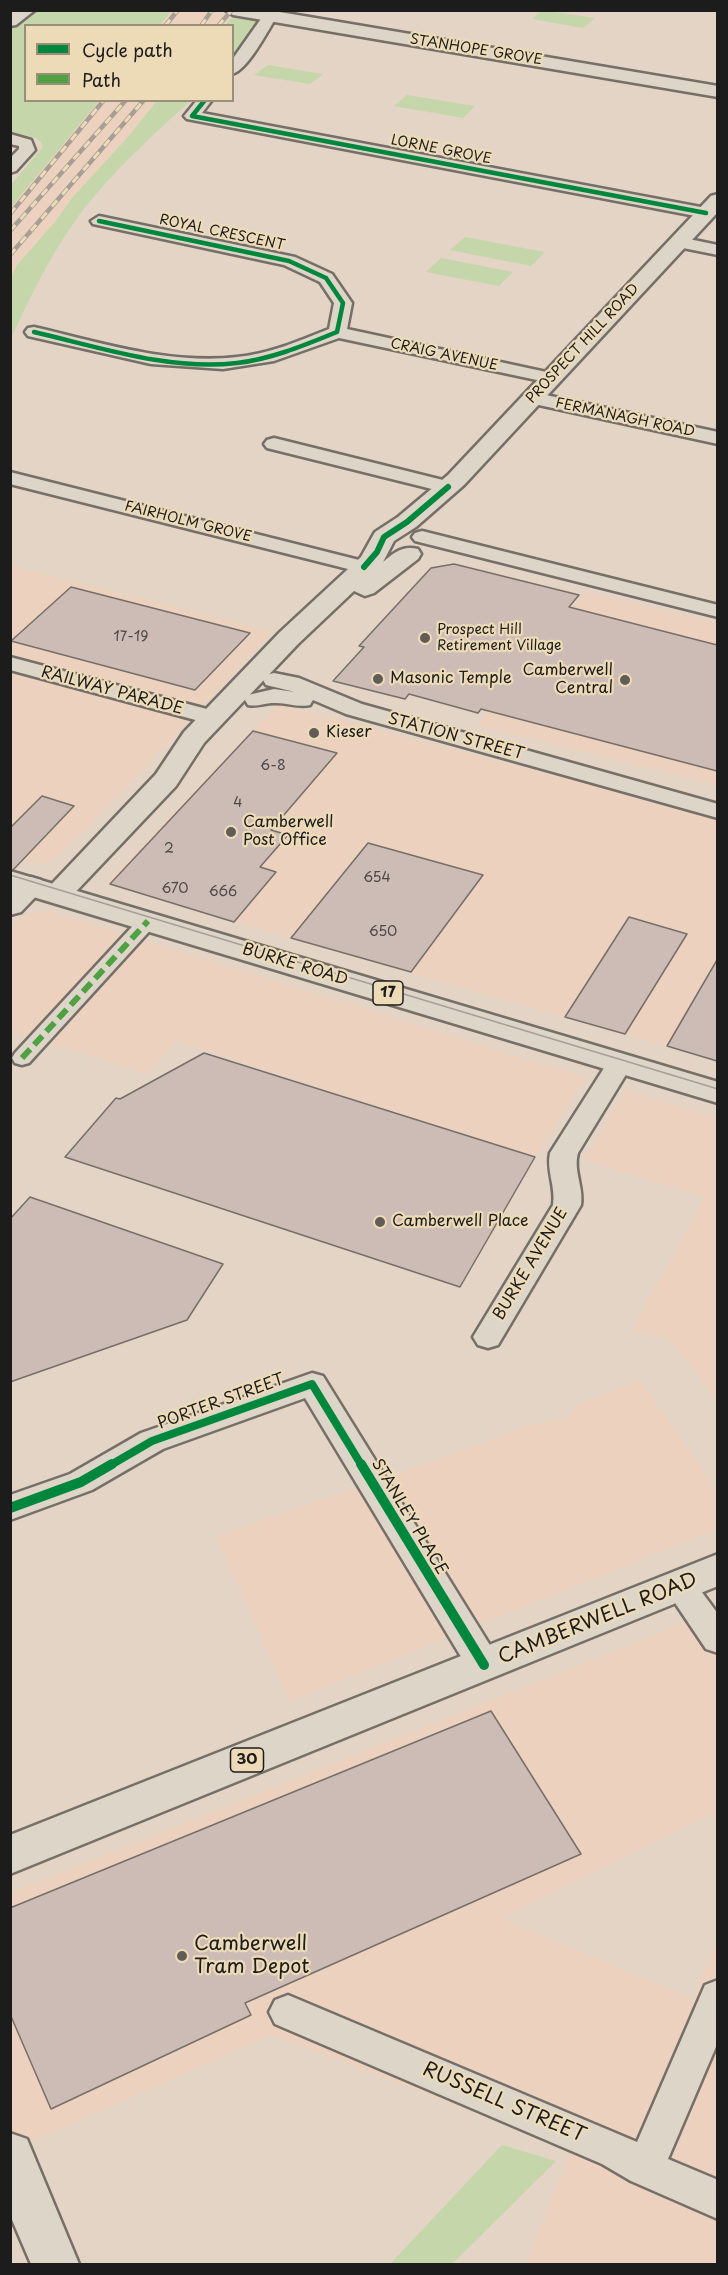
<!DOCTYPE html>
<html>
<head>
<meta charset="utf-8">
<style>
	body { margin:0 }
	#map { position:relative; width:728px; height:2275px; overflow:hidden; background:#e3d4c5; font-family:"Playpen Sans",sans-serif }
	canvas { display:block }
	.frame { position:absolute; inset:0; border:12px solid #1c1c1c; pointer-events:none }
	.legend { position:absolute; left:24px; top:24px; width:210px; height:78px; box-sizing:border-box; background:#eddbb8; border:2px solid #998f7a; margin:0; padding:8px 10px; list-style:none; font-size:18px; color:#1c1c1c }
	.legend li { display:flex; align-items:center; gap:12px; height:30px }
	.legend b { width:30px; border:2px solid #998f7a }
</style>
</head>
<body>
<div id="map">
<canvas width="728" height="2275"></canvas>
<div class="frame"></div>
<ul class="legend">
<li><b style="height:8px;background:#00873e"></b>Cycle path</li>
<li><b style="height:8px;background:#4fa141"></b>Path</li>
</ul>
</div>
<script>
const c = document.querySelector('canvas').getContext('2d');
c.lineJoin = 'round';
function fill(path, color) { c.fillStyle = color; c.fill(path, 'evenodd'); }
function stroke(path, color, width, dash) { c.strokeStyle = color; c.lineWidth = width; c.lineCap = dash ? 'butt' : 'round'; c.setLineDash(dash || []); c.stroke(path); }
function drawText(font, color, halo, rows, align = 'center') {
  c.font = font + ' "Playpen Sans",sans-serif'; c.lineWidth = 4.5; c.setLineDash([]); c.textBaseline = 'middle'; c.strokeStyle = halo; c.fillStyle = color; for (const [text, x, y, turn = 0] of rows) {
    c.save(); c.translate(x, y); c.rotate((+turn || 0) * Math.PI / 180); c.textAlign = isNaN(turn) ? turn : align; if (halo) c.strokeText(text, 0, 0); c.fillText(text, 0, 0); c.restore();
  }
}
fill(new Path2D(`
	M171 11H192L233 16 224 25 160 26Z
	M99 101H157L126 139 72 198 55 222 17 265 11 278V207Z
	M11 566 273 631 87 828 51 862 41 864 11 857Z
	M586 592 717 623V785L477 725Z
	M278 704 717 818V1061L234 922 106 882Z
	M46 910 585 1077 535 1157 176 1041 147 1075 11 1030 10 931 26 914Z
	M626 1090 717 1118V1402L689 1363 667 1338 632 1331 705 1197 584 1160Z
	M640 1380 717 1490V1529L290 1701 216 1536 383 1479 525 1427 569 1417 578 1404Z
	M686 1622 717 1647V1811L501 1918 693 1999 717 1938V2264H526L572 2148 271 2035 11 2151V1893Z`), '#ecd1be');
fill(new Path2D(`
	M543 10 547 11 595 18 583 28 532 19Z
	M38 11H171L160 25 26 26V100L99 101 11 207V185L42 148V143L36 138 11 133V28Z
	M233 16 257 19V23L233 57 232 26H225Z
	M268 65 323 74 310 84 254 75Z
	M407 95 475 106 463 118 394 106Z
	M157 101H190C149 139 105 178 73 224 48 259 29 300 11 338V278L17 265 55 222 72 198 126 139Z
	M465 237 545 252 531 266 450 250Z
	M441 258 513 272 499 286 426 272Z
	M502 2145 556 2161 452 2264H390Z`), '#c5d6aa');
const building = new Path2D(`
	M454 564 579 595 569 607 717 645V771L481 709 478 713 409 694 405 699 333 681 364 647 359 646 431 568Z
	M71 587 250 633 195 690 11 641Z
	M253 731 337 753 271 830 288 835 260 867 276 872 234 922 110 884Z
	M42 796 74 806 13 870 10 869V828Z
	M368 843 483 875 411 972 291 938Z
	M629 917 687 934 625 1034 565 1017Z
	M717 960V1061L667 1046Z
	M204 1053 535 1157 460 1287 65 1157 116 1098 120 1099Z
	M30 1197 223 1264 187 1320 10 1382V1219Z
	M491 1711 581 1854 245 2003 251 2015 51 2109 10 2014V1908Z`);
fill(building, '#cdbcb5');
stroke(building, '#766f68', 1.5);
const pedestrian = new Path2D(`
	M148 915 155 917 158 921 155 925 29 1063 22 1065 15 1063 12 1058 15 1053 141 917Z`);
const minor = new Path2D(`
	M270 12 277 16C268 30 248 70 232 74V60L265 13Z
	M197 100H212L202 113 706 208 714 213 706 218 187 119 184 116Z
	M10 134 31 140 35 150 16 171 10 173V158L19 149V146L10 144Z
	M99 216 295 257 332 274 352 303 347 329 551 373 557 374 560 378 557 382 551 383 339 338 274 361 223 369 151 364 28 336 25 332 28 328 34 327C99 342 169 365 237 357 269 354 299 341 329 329L334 303 320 282 284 265 93 224 91 221Z
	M679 237 718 245V255L673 246 671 242Z
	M532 392 718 432V444L525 402 523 398 525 394Z
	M274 438 455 483 458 487 455 491 448 493 267 448 264 444 267 440Z
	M10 472 371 563 374 567 371 571 364 573 10 484Z
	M422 531 718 605V617L415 541 412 537 415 533Z
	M10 657 222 713 225 718 222 723 214 725 10 670Z
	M274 673 299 678 362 704 718 804V818L346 714 313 700 310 705C297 708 286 702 274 703 264 703 258 707 248 705L245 700 248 695 274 689 295 692 266 685 263 680 266 675Z
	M620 1055 629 1057 633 1063 578 1153C573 1171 584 1187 581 1205L498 1345 488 1348 478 1345 473 1337 553 1205C556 1187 546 1170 550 1153L611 1057Z
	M312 1373 323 1376 496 1655 501 1665 496 1675 484 1679 472 1675 305 1398 163 1449 92 1490 10 1520V1495L70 1474 141 1433Z
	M679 1572 690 1576 718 1614V1653L706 1649 663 1585 668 1576Z
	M718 1980V2042L668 2159 718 2180V2219L631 2181 602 2164 275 2024 269 2012 275 2000 288 1995 637 2142 705 1985Z`);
const tertiary = new Path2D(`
	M15 10H35L16 25 10 26V13Z
	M31 877 41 880 46 886 21 912 10 915V889L21 880Z
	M10 2133 27 2139 79 2264H31L10 2215Z`);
const secondary = new Path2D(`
	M718 194V212L464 485 416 527 394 541 383 562C394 553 402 545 418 549L421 554 418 559 374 593 365 596 354 591 298 644 204 743 176 786 68 900 58 903 48 900 43 894 48 888 156 774 184 732 280 632 361 557 375 532 398 517 448 475 711 196Z`);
const primary = new Path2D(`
	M225 10H268L718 86V97L233 15Z
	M10 871 718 1082V1103L10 890Z
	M718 1554V1586L10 1874V1835Z`);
stroke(pedestrian, '#766f68', 5);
stroke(minor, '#766f68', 5);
stroke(tertiary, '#766f68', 5);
stroke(secondary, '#766f68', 5);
stroke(primary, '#766f68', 5);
fill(pedestrian, '#ddd5c8');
fill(minor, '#ddd5c8');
fill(tertiary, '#ddd5c8');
fill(secondary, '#ddd5c8');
fill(primary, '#ddd5c8');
stroke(new Path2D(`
	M10 875 718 1089`), '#a79f96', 1.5);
const rail = new Path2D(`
	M165 26 178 10
	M201 26 212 10
	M218 26 232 10
	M10 214 104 100
	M10 231 126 100
	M10 255 144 100`);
stroke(rail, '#a79f96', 4.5);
stroke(rail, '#eddbb8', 3, [8]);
stroke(new Path2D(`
	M22 1058 148 921`), '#4fa141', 6, [12, 6]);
stroke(new Path2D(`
	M205 100 192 116 706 213
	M34 332C99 347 169 371 237 363 272 359 305 345 337 332L343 303 326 278 289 261 99 221`), '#00873e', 4.5);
stroke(new Path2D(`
	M364 567 377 552 384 537 407 522 448 487`), '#00873e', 6);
stroke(new Path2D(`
	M109 1466 152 1441 312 1384 362 1466`), '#00873e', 8);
stroke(new Path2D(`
	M361 1464 484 1665
	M10 1508 81 1482 112 1464`), '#00873e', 10);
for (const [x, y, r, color] of [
	[425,638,6,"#625c57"],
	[378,679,6,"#625c57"],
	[625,680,6,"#625c57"],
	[314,733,6,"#625c57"],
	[231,832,6,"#625c57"],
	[380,1222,6,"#625c57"],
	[182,1956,6,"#625c57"]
]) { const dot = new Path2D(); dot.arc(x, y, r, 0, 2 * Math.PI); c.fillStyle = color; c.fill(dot); stroke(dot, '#eddbb8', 2); }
drawText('14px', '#1c1c1c', '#eddbb8', [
	["STANHOPE GROVE",476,50,9],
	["LORNE GROVE",441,150,11],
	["ROYAL CRESCENT",222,233,12],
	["PROSPECT HILL ROAD",583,344,-47],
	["CRAIG AVENUE",444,355,12],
	["FERMANAGH ROAD",625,418,12],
	["FAIRHOLM GROVE",188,522,14]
]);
drawText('14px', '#1c1c1c', '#eddbb8', [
	["Prospect Hill",437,630],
	["Retirement Village",437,646]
], 'left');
drawText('14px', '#4e4a48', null, [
	["17-19",131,637],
	["6-8",273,766],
	["4",238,803],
	["2",169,849],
	["654",377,878],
	["670",175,889],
	["666",223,892],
	["650",383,932]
]);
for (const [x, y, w] of [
	[388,993,30],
	[247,1760,33]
]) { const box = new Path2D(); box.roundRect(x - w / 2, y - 12, w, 24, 4.5); c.fillStyle = '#eddbb8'; c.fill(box); stroke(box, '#1c1c1c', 1.5); }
drawText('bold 15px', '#1c1c1c', null, [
	["17",388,993],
	["30",247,1760]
]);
drawText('16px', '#1c1c1c', '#eddbb8', [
	["Camberwell",613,671,"right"],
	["Central",613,689,"right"],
	["Masonic Temple",390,679],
	["Kieser",326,733],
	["Camberwell",243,823],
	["Post Office",243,841],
	["Camberwell Place",392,1222]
], 'left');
drawText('16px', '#1c1c1c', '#eddbb8', [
	["RAILWAY PARADE",112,691,15],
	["STATION STREET",456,737,15],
	["BURKE ROAD",295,965,17],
	["BURKE AVENUE",531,1264,-59],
	["PORTER STREET",221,1402,-20],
	["STANLEY PLACE",409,1517,59]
]);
drawText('20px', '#1c1c1c', '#eddbb8', [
	["CAMBERWELL ROAD",598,1619,-22],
	["RUSSELL STREET",504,2103,23]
]);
drawText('20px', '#1c1c1c', '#eddbb8', [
	["Camberwell",194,1944],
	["Tram Depot",194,1967]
], 'left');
</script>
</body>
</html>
